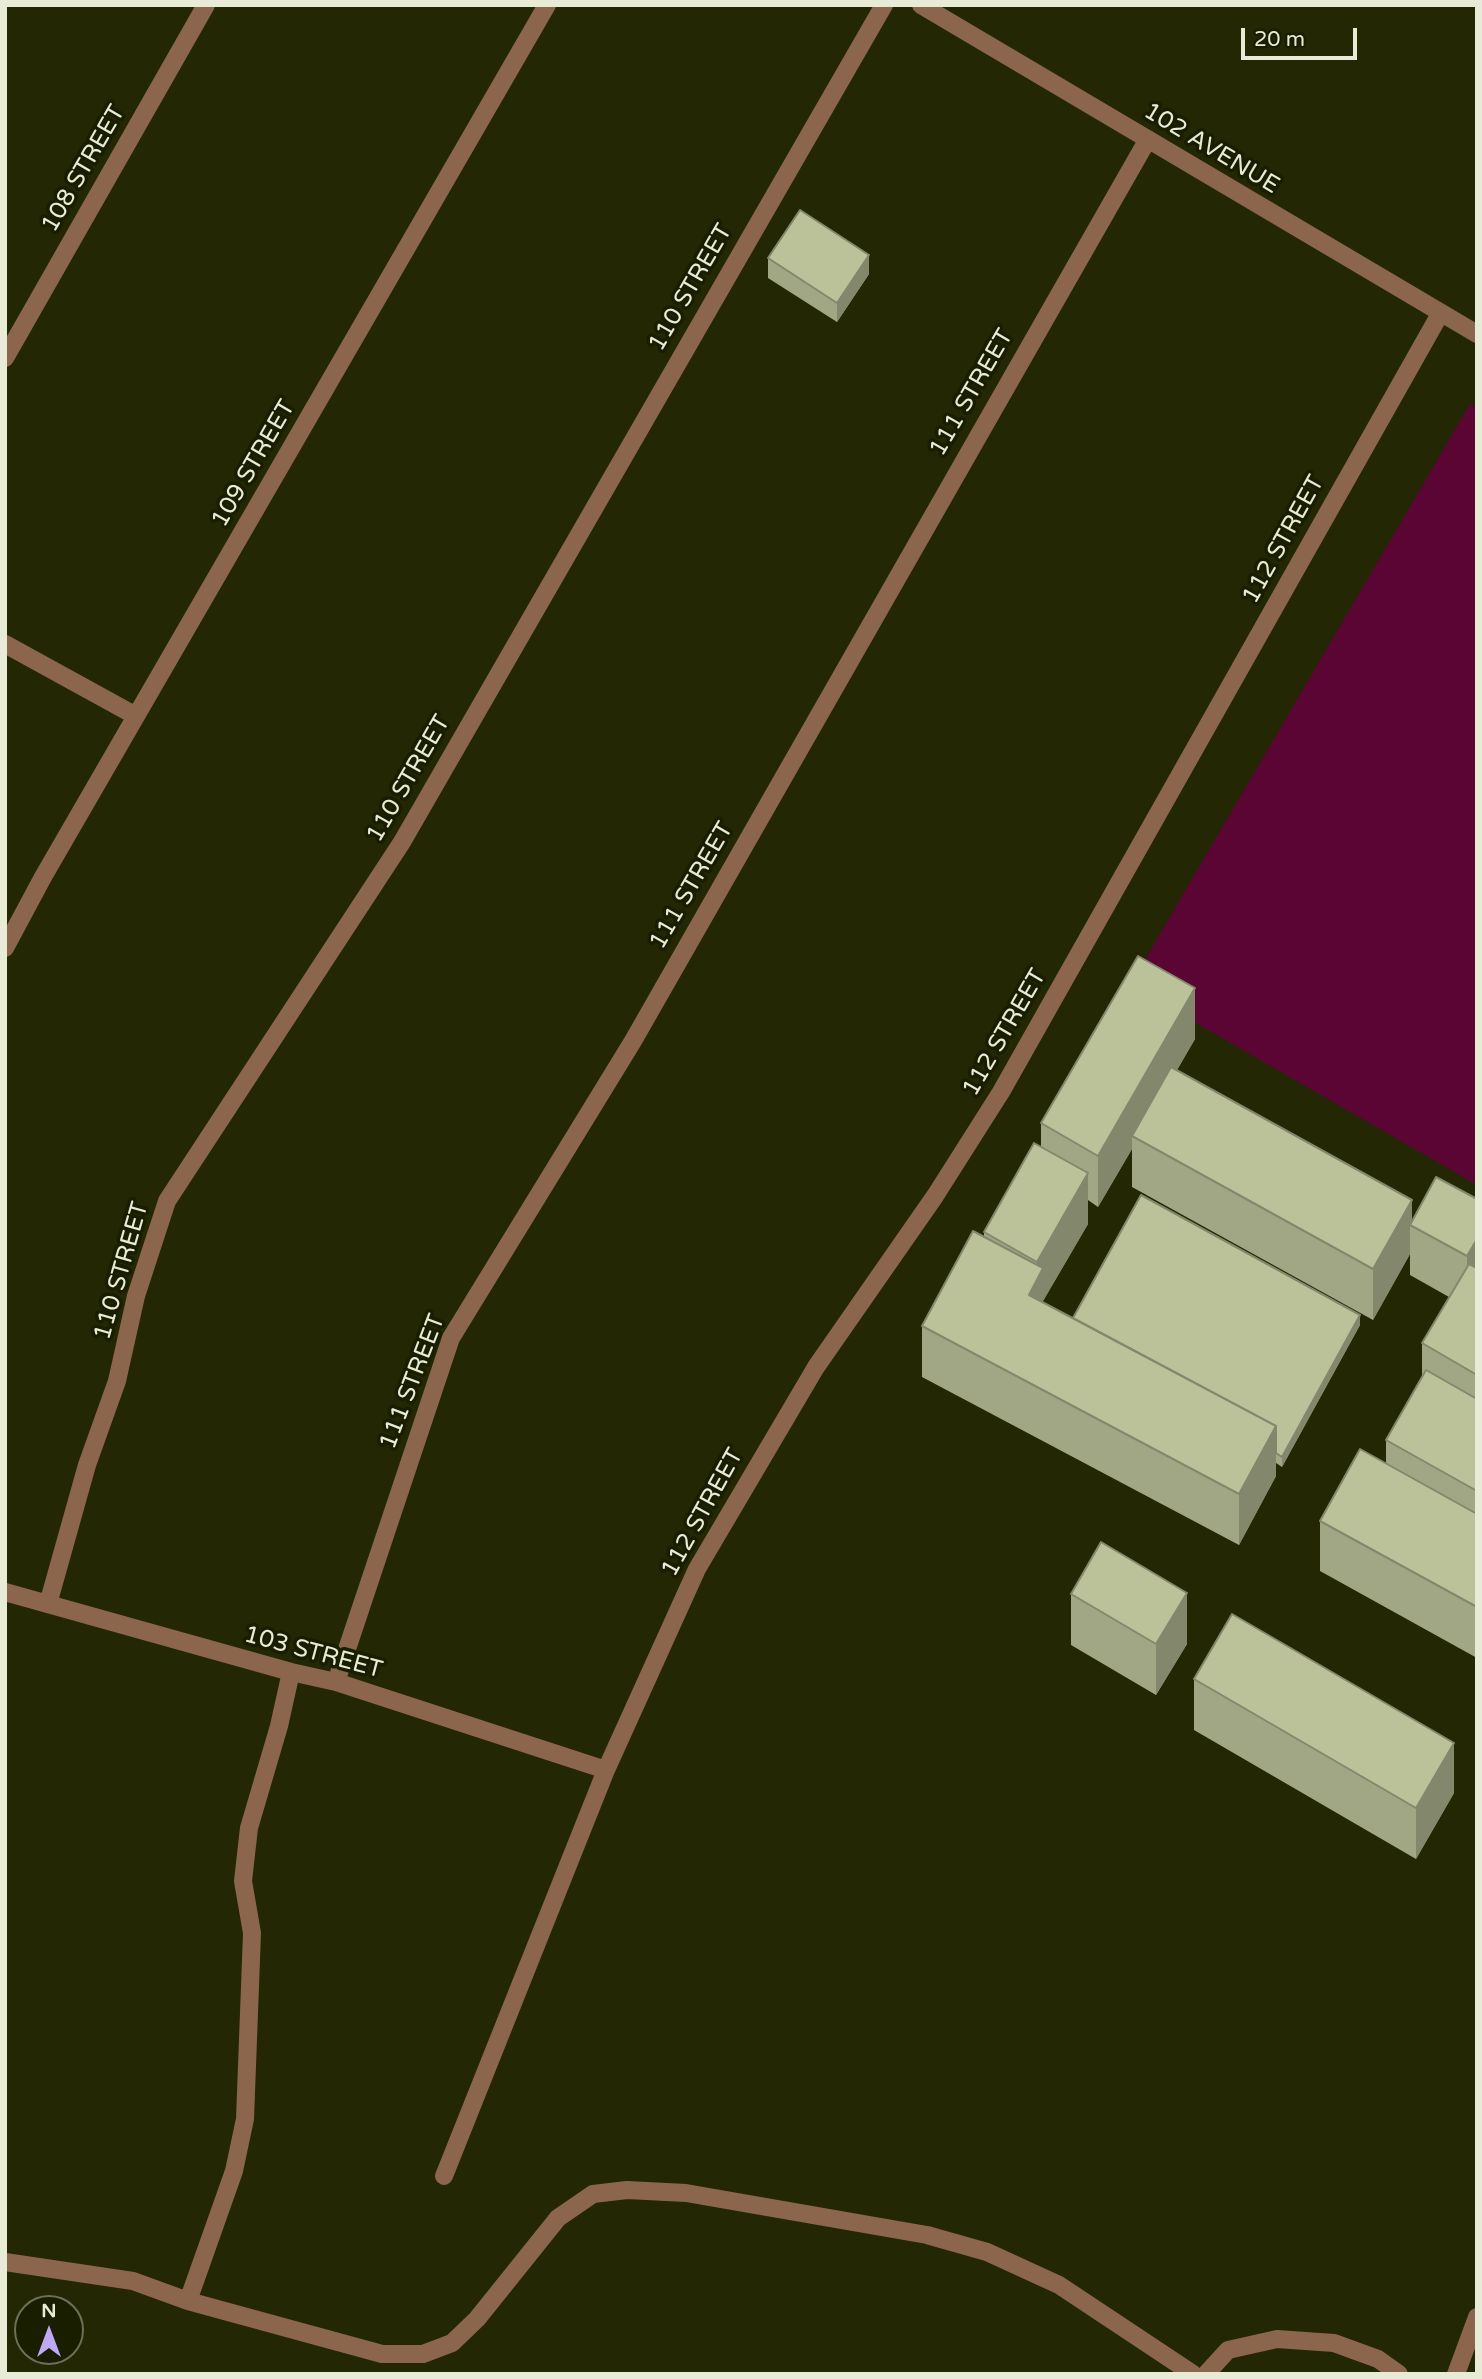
<!DOCTYPE html>
<html>
<head>
<meta charset="utf-8">
<style>
	body { margin:0 }
	#map { position:relative; width:1482px; height:2379px; overflow:hidden; background:#242703; font-family:"Varela Round",sans-serif }
	canvas { display:block }
	.frame { position:absolute; inset:0; border:7px solid #e8ecd7; pointer-events:none }
	.north { position:absolute; left:14px; top:2295px; width:70px; height:70px; box-sizing:border-box; background:#1a1e00; border:2px solid #6c7056; border-radius:50%; rotate:0deg; font-size:19px; font-weight:700; line-height:28px; text-align:center; color:#e8ecd7 }
	.north::after { content:''; display:block; margin:auto; width:24px; height:32px; background:#bda9f5; clip-path:polygon(50% 0,100% 100%,50% 72%,0 100%) }
	.scale { position:absolute; left:1241px; top:28px; width:116px; height:32px; box-sizing:border-box; border:4px solid #e8ecd7; border-top:0; padding-left:9px; font-size:21px; line-height:24px; white-space:nowrap; color:#e8ecd7; -webkit-text-stroke:5px #1a1e00; paint-order:stroke }
</style>
</head>
<body>
<div id="map">
<canvas width="1482" height="2379"></canvas>
<div class="frame"></div>
<div class="north">N</div>
<div class="scale">20 m</div>
</div>
<script>
const c = document.querySelector('canvas').getContext('2d');
c.lineJoin = 'round';
function fill(path, color) { c.fillStyle = color; c.fill(path, 'evenodd'); }
function stroke(path, color, width, dash) { c.strokeStyle = color; c.lineWidth = width; c.lineCap = dash ? 'butt' : 'round'; c.setLineDash(dash || []); c.stroke(path); }
function drawText(font, color, halo, rows, align = 'center') {
  c.font = font + ' "Varela Round",sans-serif'; c.lineWidth = 7; c.setLineDash([]); c.textBaseline = 'middle'; c.strokeStyle = halo; c.fillStyle = color; for (const [text, x, y, turn = 0] of rows) {
    c.save(); c.translate(x, y); c.rotate((+turn || 0) * Math.PI / 180); c.textAlign = isNaN(turn) ? turn : align; if (halo) c.strokeText(text, 0, 0); c.fillText(text, 0, 0); c.restore();
  }
}
fill(new Path2D(`
	M1470 404 1477 408V1185L1130 985Z`), '#5a0533');
stroke(new Path2D(`
	M921 5 1477 334
	M5 358 206 5
	M5 644 136 716
	M5 948 43 877 547 5
	M5 1592 291 1672 336 1682 606 1770
	M48 1604 87 1465 117 1381 136 1296 167 1201 402 842 884 5
	M336 1682 451 1338 633 1041 1148 139
	M444 2176 606 1770 697 1569 816 1367 935 1196 1001 1092 1440 314
	M5 2262 133 2281 188 2301 234 2171 245 2119 252 1933 243 1881 249 1828 279 1726 291 1672
	M188 2301 382 2354H423L452 2343 477 2319 558 2218 593 2194 627 2190 686 2193 927 2235 987 2252 1059 2285 1193 2374
	M1206 2374 1228 2350 1277 2339 1334 2343 1378 2359 1399 2374
	M1456 2374 1477 2317`), '#8c664c', 18);
fill(new Path2D(`
	M768 258 869 274 837 322 768 278Z
	M1195 1039 1177 1070 1412 1221 1477 1199V1658L1320 1571V1521L1386 1464V1440L1422 1377V1343L1449 1297 1410 1275V1254L1373 1320 1132 1187V1149L1098 1207 1088 1200V1224L1043 1301V1303L1073 1318 1360 1325 1282 1467 1276 1463V1476L1239 1545 922 1377V1326L984 1237V1232L1041 1147V1123Z
	M1071 1594 1187 1644 1156 1695 1071 1645Z
	M1194 1679 1454 1793 1416 1859 1194 1730Z`), '#a1a784');
fill(new Path2D(`
	M869 255V274L837 322V303Z
	M1195 988V1039L1137 1139 1132 1136V1149L1098 1207V1156Z
	M1088 1173V1224L1043 1301V1319L1029 1295 1037 1280V1262Z
	M1412 1200V1226L1410 1225V1254L1373 1320V1269Z
	M1477 1239V1290L1467 1307V1256Z
	M1360 1315V1325L1282 1467V1457Z
	M1276 1426V1476L1239 1545V1494Z
	M1187 1593V1644L1156 1695V1644Z
	M1454 1743V1793L1416 1859V1808Z`), '#83886c');
const building = new Path2D(`
	M800 210 869 255 837 303 768 258Z
	M1138 956 1195 988 1098 1156 1041 1123Z
	M1171 1067 1412 1200 1373 1269 1132 1136Z
	M1034 1143 1088 1173 1037 1262 984 1232Z
	M1436 1177 1477 1199V1239L1467 1256 1410 1225Z
	M1141 1195 1360 1315 1282 1457 1276 1453V1426L1073 1318Z
	M973 1231 1043 1268 1029 1295 1276 1426 1239 1494 922 1326Z
	M1469 1264 1477 1268V1375L1422 1343Z
	M1426 1370 1477 1399V1491L1386 1440Z
	M1360 1449 1477 1514V1607L1320 1521Z
	M1101 1542 1187 1593 1156 1644 1071 1594Z
	M1232 1614 1454 1743 1416 1808 1194 1679Z`);
fill(building, '#bbc29a');
stroke(building, '#83886c', 2);
drawText('24px', '#e8ecd7', '#1a1e00', [
	["102 AVENUE",1211,149,31],
	["108 STREET",84,169,-60],
	["110 STREET",691,288,-60],
	["111 STREET",972,393,-60],
	["109 STREET",254,464,-60],
	["112 STREET",1284,540,-61],
	["110 STREET",409,779,-60],
	["111 STREET",692,886,-60],
	["112 STREET",1005,1033,-60],
	["110 STREET",122,1271,-74],
	["111 STREET",413,1382,-69],
	["112 STREET",703,1513,-61],
	["103 STREET",313,1653,15]
]);
</script>
</body>
</html>
